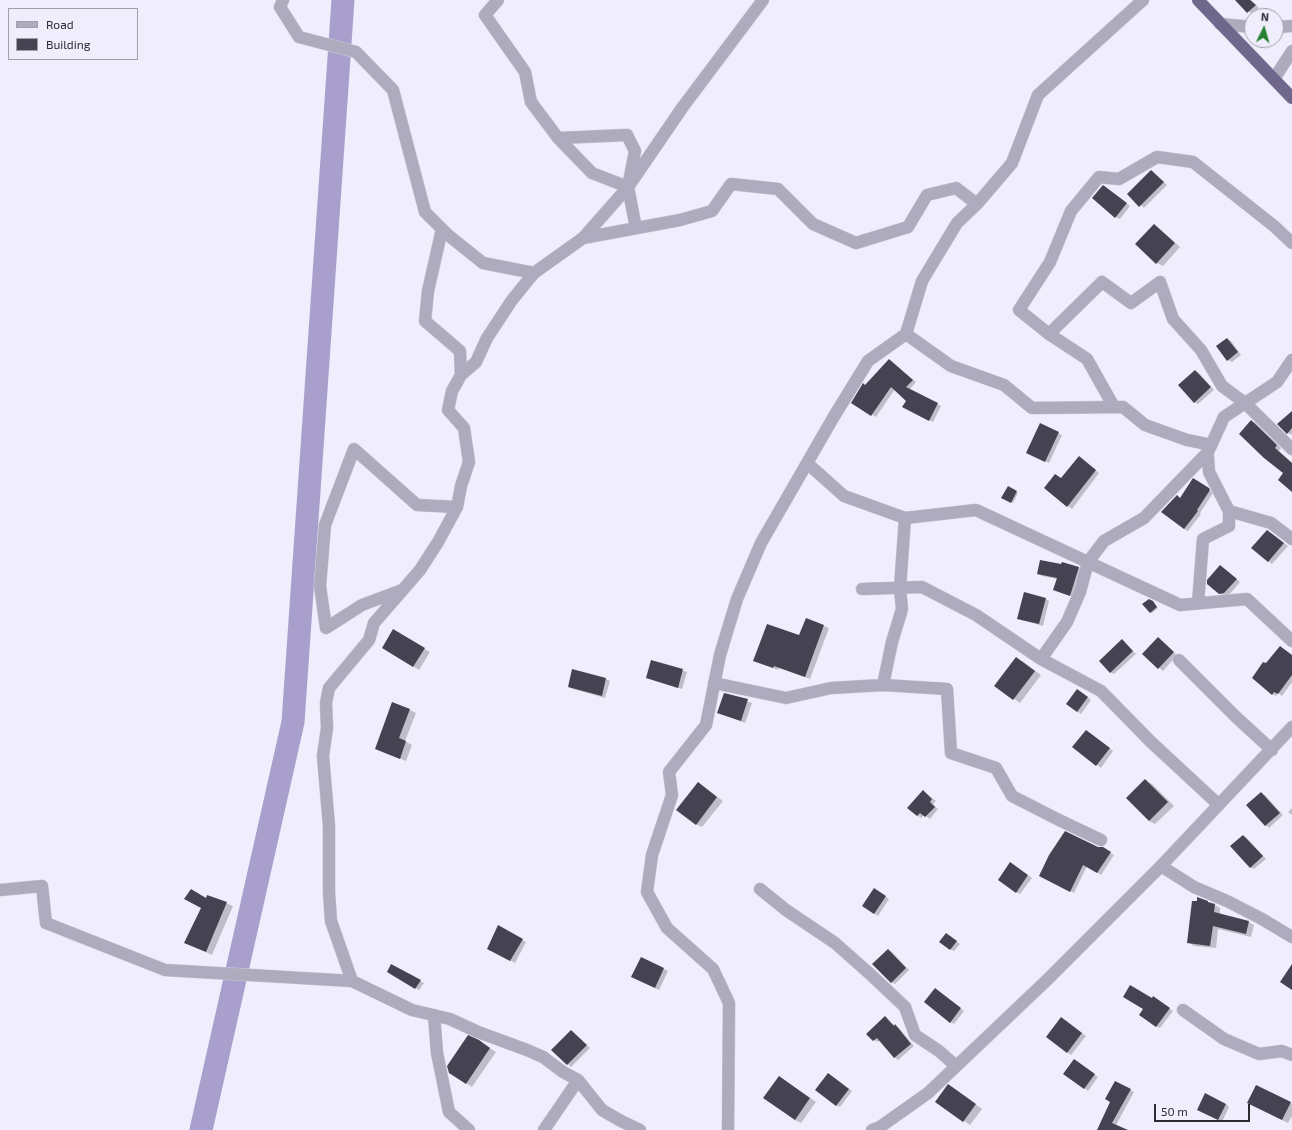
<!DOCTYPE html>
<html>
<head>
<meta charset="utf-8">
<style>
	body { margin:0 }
	#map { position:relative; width:1292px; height:1130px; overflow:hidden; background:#f0edfd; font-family:"Exo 2",sans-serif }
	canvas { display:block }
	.legend { position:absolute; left:8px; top:8px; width:130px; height:52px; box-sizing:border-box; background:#f0edfd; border:1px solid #a29fac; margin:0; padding:5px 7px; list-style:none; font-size:12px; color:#2d2b32 }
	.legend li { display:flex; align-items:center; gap:8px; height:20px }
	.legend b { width:20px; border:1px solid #a29fac }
	.north { position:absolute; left:1244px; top:8px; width:40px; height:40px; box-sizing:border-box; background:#f0edfd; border:1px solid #a29fac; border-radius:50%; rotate:5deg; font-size:11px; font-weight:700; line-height:16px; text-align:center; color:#2d2b32 }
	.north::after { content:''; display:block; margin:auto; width:14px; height:18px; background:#288232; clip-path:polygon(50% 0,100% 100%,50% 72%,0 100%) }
	.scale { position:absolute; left:1154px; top:1104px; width:96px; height:18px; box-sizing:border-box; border:2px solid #2d2b32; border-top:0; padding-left:5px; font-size:12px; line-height:14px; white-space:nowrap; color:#2d2b32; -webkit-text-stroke:3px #f0edfd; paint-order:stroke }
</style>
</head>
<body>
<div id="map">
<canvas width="1292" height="1130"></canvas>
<ul class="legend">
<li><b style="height:5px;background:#afabbf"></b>Road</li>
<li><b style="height:11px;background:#454251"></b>Building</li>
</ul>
<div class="north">N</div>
<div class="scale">50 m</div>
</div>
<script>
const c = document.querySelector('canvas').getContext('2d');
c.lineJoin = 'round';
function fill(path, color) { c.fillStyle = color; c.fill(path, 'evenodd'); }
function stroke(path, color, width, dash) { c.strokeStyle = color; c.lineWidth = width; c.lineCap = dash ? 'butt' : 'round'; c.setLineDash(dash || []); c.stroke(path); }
fill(new Path2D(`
	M1236 0H1251L1259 8 1252 14Z
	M1152 171 1167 185 1144 208 1128 194Z
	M1104 186 1130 206 1120 219 1116 217Z
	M1154 225 1160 229 1180 247 1163 266 1157 263Z
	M1227 339 1231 341 1241 355 1232 362 1228 360Z
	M889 360 916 382 910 389 941 406 933 422 903 406 907 400 895 389 876 417 853 402Z
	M1195 371 1199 373 1214 390 1198 404 1194 402Z
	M1292 412V435L1288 433Z
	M1251 421 1256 423 1281 448 1279 451 1292 463V491L1285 473Z
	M1041 425 1062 435 1049 463 1031 454Z
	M1083 460 1099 473 1072 509 1045 488 1061 479Z
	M1198 481 1213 493 1200 513 1201 514 1188 531 1184 529 1181 498Z
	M1008 487 1018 493 1013 503 1003 498Z
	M1271 533 1288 546 1272 564 1268 561Z
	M1079 568 1082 570 1074 597 1054 590 1057 579 1042 576 1038 574Z
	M1224 569 1240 582 1229 595 1224 596 1220 593Z
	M1046 599 1049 601 1043 626 1022 620 1018 618Z
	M1149 600 1154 603 1158 608 1152 613 1150 612Z
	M824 626 829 628 810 679 779 668 778 670 754 660Z
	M394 631 430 652 419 670 383 648Z
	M1122 641 1136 654 1114 674 1110 672Z
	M1162 641 1177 655 1163 671 1143 654Z
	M1292 656V682L1282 696 1278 693 1276 696 1272 694 1267 664Z
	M652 661 687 672 682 689 647 678Z
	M1022 661 1041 675 1020 703 995 686Z
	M573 670 606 679 610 681 605 698 573 689 569 687Z
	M1081 692 1091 700 1081 714 1067 704Z
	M725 694 752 703 745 723 718 713Z
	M410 710 416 713 405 741 412 745 406 761 376 749Z
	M1090 733 1113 751 1101 768 1073 747Z
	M1146 781 1152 784 1174 806 1155 824 1149 821Z
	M704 787 723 801 702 827 696 824Z
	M923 791 936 801 933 804 938 809 930 819 924 815 921 818 917 815Z
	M1261 793 1265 795 1283 815 1269 828 1266 825Z
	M1292 808V815L1288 812Z
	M1243 836 1247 838 1266 859 1254 869 1250 867Z
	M1098 848H1102L1114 855 1101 875 1087 866 1074 893 1044 878Z
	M1014 866 1032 878 1020 894 1016 892Z
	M874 889 889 899 878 916 863 906Z
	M208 896 233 906 212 955 186 943Z
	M1215 905 1220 908V914L1248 922 1254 925 1251 937 1218 929 1216 948 1194 946 1188 942Z
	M499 926 526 942 515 963 489 949Z
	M950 936 960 944 954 951 950 949Z
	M888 950 892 952 909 970 895 984 891 982Z
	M641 958 668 971 659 990 636 979Z
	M391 966 424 983 419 990 388 971Z
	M935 989 964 1011 954 1024 950 1022Z
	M1152 999 1157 1000 1173 1011 1160 1028 1156 1026Z
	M885 1018 895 1026 899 1028 914 1046 898 1060 894 1057 880 1040 878 1042 874 1040Z
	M1065 1020 1086 1036 1071 1055 1047 1037Z
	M571 1031 590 1048 571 1067 568 1064Z
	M485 1045 496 1052 472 1087 450 1073Z
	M1078 1062 1098 1077 1088 1091 1064 1074Z
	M832 1076 852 1091 840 1107 836 1105Z
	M785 1081 816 1102 801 1123 795 1120Z
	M1115 1082 1134 1092 1116 1125 1122 1130H1098L1111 1102Z
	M1257 1086 1292 1104V1116L1288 1123 1254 1106Z
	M955 1089 982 1109 970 1125 936 1101Z
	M1226 1104 1229 1107 1222 1122 1202 1112Z`), '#0003');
stroke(new Path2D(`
	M201 1130 293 722 343 0`), '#a99fcc', 23);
fill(new Path2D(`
	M1235 0H1250L1256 5 1247 13Z
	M1151 170 1164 182 1139 207 1127 194Z
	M1103 185 1127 203 1115 218 1092 198Z
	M1154 224 1175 243 1156 264 1135 244Z
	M1227 338 1238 352 1227 361 1216 346Z
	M889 359 913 380 906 387 938 403 929 421 902 407 906 401 891 387 871 416 851 403 863 383 865 385Z
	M1195 370 1211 387 1194 403 1178 385Z
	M1292 411V428L1287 434 1277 424Z
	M1251 420 1277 445 1275 448 1292 463V492L1278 480 1283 473 1264 458 1239 434Z
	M1040 423 1059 432 1045 462 1026 453Z
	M1079 456 1096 470 1067 507 1044 488 1055 474 1061 478Z
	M1193 478 1209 488 1210 490 1197 510 1198 511 1184 529 1161 512 1177 495 1180 498Z
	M1008 486 1017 491 1011 503 1001 498Z
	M1267 530 1284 543 1268 562 1251 548Z
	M1040 560 1061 564 1062 562 1079 567 1070 596 1053 590 1057 578 1037 574Z
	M1220 565 1237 579 1224 593 1219 594 1207 584V580Z
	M1024 592 1046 598 1039 624 1017 619Z
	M1149 599 1153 601 1157 607 1150 613 1142 604Z
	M806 618 824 625 805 677 774 666 773 668 753 661 767 624 799 635Z
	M393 629 425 648 413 667 382 648Z
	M1158 637 1174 652 1158 669 1142 654Z
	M1122 639 1133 651 1110 673 1099 661Z
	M1280 646 1292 655V675L1278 694 1274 692 1272 695 1252 678 1263 662 1266 663Z
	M1016 657 1035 671 1013 700 994 686Z
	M651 660 683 669 678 688 646 678Z
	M572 669 606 678 602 696 568 687Z
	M1077 689 1088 697 1077 712 1066 704Z
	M724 693 748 699 741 721 717 713Z
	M392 702 410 709 399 738 406 741 400 759 375 749Z
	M1086 730 1110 748 1096 766 1072 747Z
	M1145 779 1168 802 1149 821 1126 798Z
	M698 782 717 797 696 825 676 810Z
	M923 790 932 799 930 802 935 807 925 817 920 813 917 816 907 808Z
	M1261 792 1280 813 1265 826 1246 805Z
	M1065 831 1098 847H1103L1111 852 1097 873 1083 865 1070 892 1039 876 1049 855Z
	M1243 835 1263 856 1250 868 1230 846Z
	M1010 862 1028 875 1016 893 998 880Z
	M874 888 886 896 874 914 862 906Z
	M191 889 206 898 207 895 227 902 206 952 184 943 201 908 184 899Z
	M1197 897 1208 901V902L1215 904 1214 912 1249 921 1246 934 1213 926 1210 946 1187 943 1192 901H1197Z
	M498 925 523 939 510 961 487 949Z
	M946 933 957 941 950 950 939 942Z
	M888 949 906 968 891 983 872 964Z
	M641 957 664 968 655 988 631 977Z
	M391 964 421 980 415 989 387 972Z
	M1292 964V990L1280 982Z
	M1130 985 1152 998 1153 996 1170 1008 1156 1027 1139 1015 1143 1009 1123 997Z
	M935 988 961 1008 950 1023 924 1002Z
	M885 1016 894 1026 895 1024 911 1044 894 1058 877 1038 873 1041 866 1034Z
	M1061 1017 1082 1033 1067 1053 1046 1037Z
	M571 1030 587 1045 567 1065 551 1050Z
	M468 1035 479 1040 490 1048 466 1084 449 1073 447 1066Z
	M1074 1059 1095 1074 1084 1089 1063 1074Z
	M828 1073 849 1089 836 1106 815 1090Z
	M779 1076 810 1098 795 1120 763 1098Z
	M1115 1081 1131 1089 1112 1123 1128 1130H1097L1110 1102 1105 1099Z
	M948 1084 976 1104 963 1122 935 1102Z
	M1256 1085 1291 1102 1282 1120 1247 1103Z
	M1205 1093 1226 1104 1218 1120 1197 1110Z`), '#454251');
const minor = new Path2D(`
	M283 0 280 7 299 37 356 52 393 90 425 212 448 235 483 263 534 273
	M498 0 485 15 525 72 531 102 558 138
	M1220 24 1252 27
	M1276 27 1292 26
	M1274 79 1292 51
	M628 187 592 173 558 138 627 135 635 151 628 187 636 228
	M442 229 428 291 425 321 460 351 461 375
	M583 238 680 220 712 211 731 184 778 189 813 224 856 243 908 227 927 195 956 188 977 204
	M906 334 951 366 1004 385 1032 408 1123 407 1145 425 1187 440 1207 444 1209 472 1229 511 1271 523 1292 539
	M1049 334 1102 282 1131 303 1160 282 1173 319 1201 350 1222 386 1245 403 1292 449
	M1114 407 1087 359 1049 334 1019 310 1050 262 1071 211 1099 177 1119 179 1157 157 1193 162 1274 226 1292 243
	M807 463 844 496 905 518 976 510 1180 605 1247 599 1292 641
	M862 589 922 587 976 615 1041 659 1101 691 1151 742 1219 805
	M402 590 362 605 326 628 320 586 325 525 354 449 417 505 457 507
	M1198 603 1203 539 1229 526V511
	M1041 659 1067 622 1080 592 1088 562 1104 541 1144 518 1208 452 1224 417 1277 382 1292 360
	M1179 660 1236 717 1272 750
	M714 683 786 698 831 688 883 685 892 642 902 609 900 588 905 518
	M883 685 947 689 951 753 996 768 1012 796 1059 820 1101 840
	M1161 866 1194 887 1227 901 1262 919 1292 937
	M760 889 786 910 835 943 870 974 905 1007 915 1035 939 1051 956 1066
	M0 890 42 886 46 923 165 970 352 981
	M1183 1010 1224 1039 1259 1054 1282 1051 1292 1055
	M434 1015 437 1053 449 1112 469 1130
	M544 1130 578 1080
	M640 1130 621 1121 602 1110 578 1080 563 1072 543 1057 527 1050 478 1032 450 1019 412 1010 352 981 331 921 329 893V826L323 756 327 728 326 703 329 688 369 640 374 623 420 570 438 542 457 507 461 486 469 462 464 428 448 410 452 391 461 375 476 362 487 338 512 300 534 273 583 238 628 187 682 108 763 0
	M728 1130 729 1003 713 969 667 928 647 892 652 855 672 795 669 772 706 725 720 655 737 599 761 543 833 418 868 361 906 334 922 281 957 223 977 204 1012 163 1038 95 1143 0
	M872 1130 880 1127 928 1093 1047 980 1161 866 1292 727`);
const trunk = new Path2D(`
	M1198 0 1292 98`);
stroke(minor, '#cdcad8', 13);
stroke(trunk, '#cdcad8', 13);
stroke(minor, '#afabbf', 12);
stroke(trunk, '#70678d', 12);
</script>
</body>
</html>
